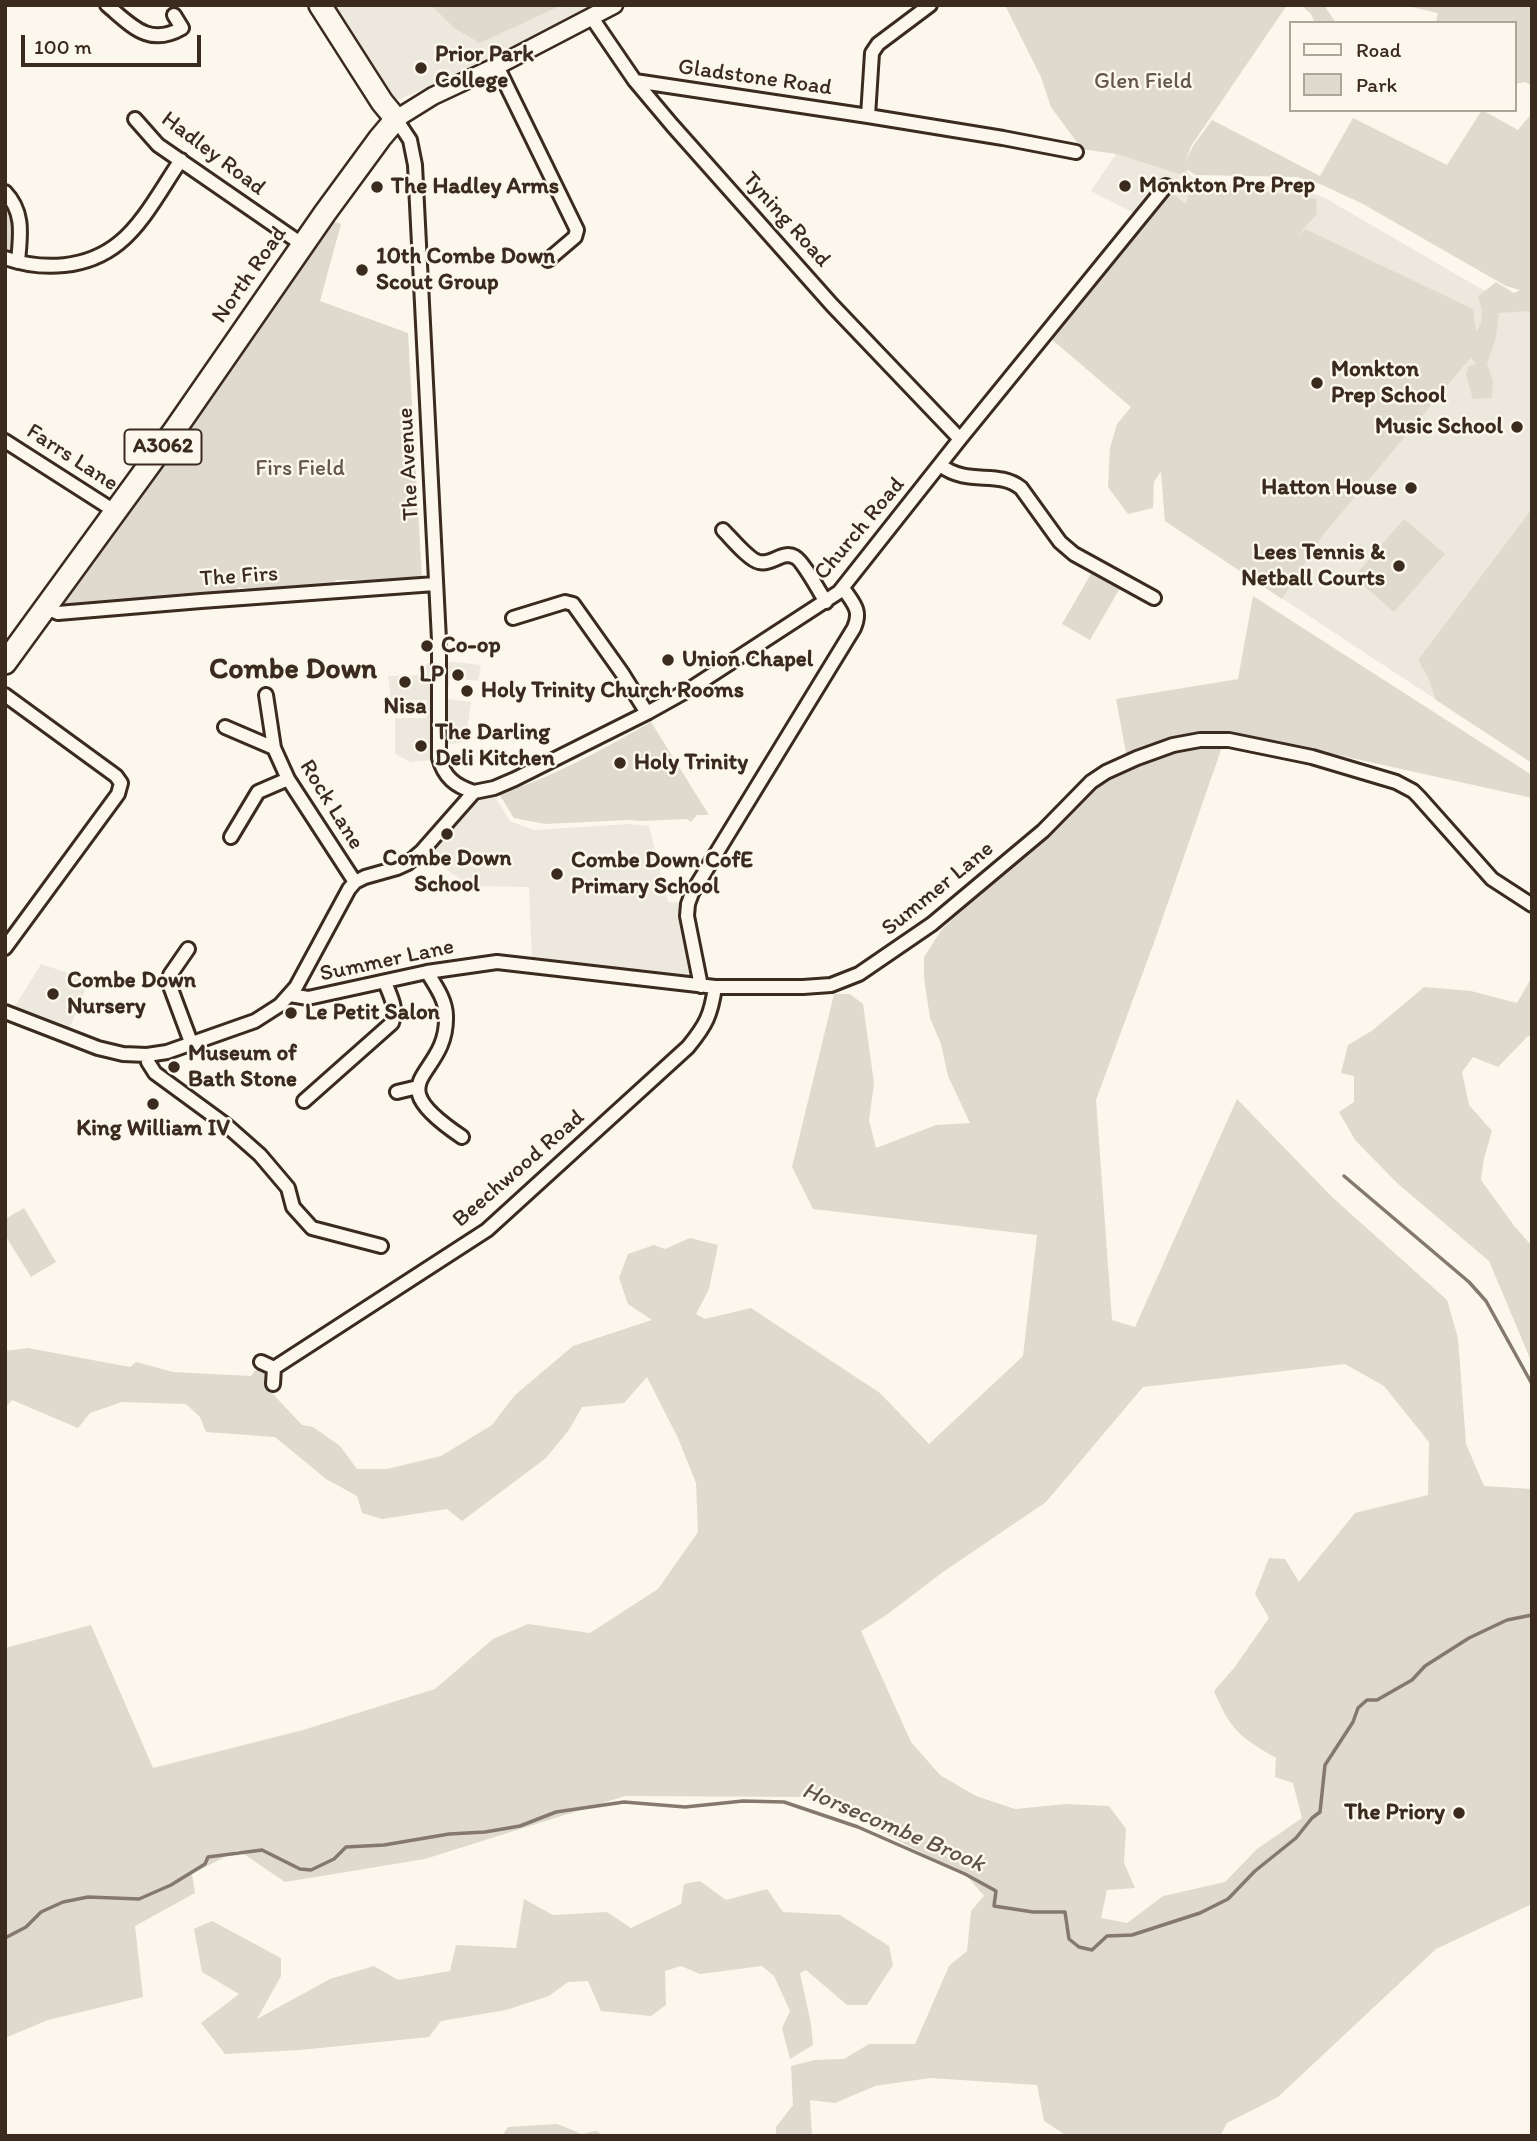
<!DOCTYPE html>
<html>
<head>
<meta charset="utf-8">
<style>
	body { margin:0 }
	#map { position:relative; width:1537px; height:2141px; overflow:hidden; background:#fbf7ec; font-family:Itim,sans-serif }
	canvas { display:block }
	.frame { position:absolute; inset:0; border:7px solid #3b2a1e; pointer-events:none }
	.legend { position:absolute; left:1289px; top:21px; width:228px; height:91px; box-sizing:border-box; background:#fbf7ec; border:2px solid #aea59a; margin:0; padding:9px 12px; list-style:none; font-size:21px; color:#3b2a1e }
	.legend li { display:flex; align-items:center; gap:14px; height:35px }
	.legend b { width:35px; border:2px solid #aea59a }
	.scale { position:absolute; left:21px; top:35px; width:180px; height:32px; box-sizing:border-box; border:4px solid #3b2a1e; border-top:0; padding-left:9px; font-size:21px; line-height:24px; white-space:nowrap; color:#3b2a1e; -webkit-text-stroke:5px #fbf7ec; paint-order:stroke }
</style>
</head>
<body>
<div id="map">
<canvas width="1537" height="2141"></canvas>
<div class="frame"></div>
<ul class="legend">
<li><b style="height:9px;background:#fbf7ec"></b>Road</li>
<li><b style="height:19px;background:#dfd9ce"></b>Park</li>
</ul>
<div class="scale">100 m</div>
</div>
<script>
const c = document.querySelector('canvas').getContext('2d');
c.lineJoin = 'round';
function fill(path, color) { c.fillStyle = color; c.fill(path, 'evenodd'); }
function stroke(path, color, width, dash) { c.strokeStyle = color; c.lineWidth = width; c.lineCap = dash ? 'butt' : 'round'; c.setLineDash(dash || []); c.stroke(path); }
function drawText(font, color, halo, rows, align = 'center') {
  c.font = font + ' Itim,sans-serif'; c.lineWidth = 5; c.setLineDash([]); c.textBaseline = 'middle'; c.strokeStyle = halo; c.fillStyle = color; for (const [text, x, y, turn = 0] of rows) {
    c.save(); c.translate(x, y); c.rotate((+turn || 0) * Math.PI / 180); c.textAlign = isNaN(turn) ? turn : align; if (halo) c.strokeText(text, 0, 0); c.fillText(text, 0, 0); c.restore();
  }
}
fill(new Path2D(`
	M332 5H599L542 37 400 99 391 101Z
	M1005 5H1287L1191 146 1184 161 1186 170 1194 179 1211 188 1223 185 1296 187 1325 198 1471 283 1509 304 1532 309V763L1165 521 1157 429 1049 337 1146 219 1091 191 1116 154 1082 149 1051 107 1041 77Z
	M446 661 481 665 478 681 450 678 447 699 471 702 466 739 461 743 431 745 432 760 411 762 395 754V718H426L427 700H391L388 676 419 675 428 663Z
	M494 795 510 821 534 830 628 824 649 826 668 902 682 903 693 976 549 961 532 962 529 887 470 886 436 862 432 849 476 798Z
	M41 964 89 980 69 1030 14 1008Z`), '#ede8dd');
fill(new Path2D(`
	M431 5H562L480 43 454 28Z
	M1005 5H1287L1191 146 1185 163 1193 146 1212 120 1320 176 1353 118 1447 165 1482 110 1518 130 1532 113V314L1526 311 1499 313 1496 337 1487 364 1493 381 1492 398 1473 399 1466 375 1468 367 1476 364 1471 357 1323 535 1282 599 1165 521 1161 471 1154 482 1153 508 1128 514 1108 487 1110 448 1117 424 1131 407 1049 337 1163 198 1174 195 1186 204 1188 195C1214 188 1239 190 1266 192 1285 194 1297 193 1316 199L1317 214 1302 230 1299 237 1305 229 1473 309 1476 332C1485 320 1482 309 1478 296L1496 282 1514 293 1520 290 1506 286 1363 204 1320 184 1297 177 1195 175 1188 170 1179 174 1117 154 1082 149 1051 107 1041 77Z
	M1301 5H1324L1336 23H1315L1311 14Z
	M1403 5H1532V86L1525 82 1514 84V23H1432L1436 21 1438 13Z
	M5 198 16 212V245L12 250 5 253Z
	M335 222 341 224 320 301 408 333 422 578H414L413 580H336L333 584 248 589 238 587V590L63 604 119 520 331 224Z
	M1532 509V763L1436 700 1428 677 1418 660Z
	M1404 519 1445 554 1394 612 1354 577Z
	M1092 572 1120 588 1090 640 1062 624Z
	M1253 596 1532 775V798L1234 732 1222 747 1156 937 1096 1100 1112 1320 1135 1327 1237 1099 1332 1197 1447 1300 1458 1338 1466 1444 1484 1486 1532 1489V1904L1436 1949 1278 2097 1227 2123 1220 2136H1067L1044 2121 1037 2085 930 2078 875 2086 835 2103 810 2100 812 2136H776V2127L793 2105 791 2066 815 2060 844 2059 869 2044H915L949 1966 967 1951 971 1911 984 1896 967 1876 814 1797 625 1796 425 1859 285 1882 238 1850 192 1874 195 1893 135 1926 143 1997 48 2020 5 2038V1648L91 1625 153 1768 303 1730 435 1689 493 1639 528 1624 590 1633 658 1589 698 1532 696 1483 678 1438 647 1377 624 1403 582 1407 569 1430 546 1458 462 1521 447 1509 382 1519 362 1513 357 1496 326 1479 275 1437 206 1432 200 1417 186 1404 122 1402 90 1413 78 1428 12 1400 5 1408V1351L28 1348 130 1367 136 1362 173 1372 251 1376 257 1368 264 1372 271 1392 302 1425 313 1427 340 1446 357 1469H387L441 1456 492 1425 515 1395 573 1346 652 1320 628 1304 619 1278 628 1254 654 1245 665 1249 690 1238 718 1245 709 1289 696 1314 705 1319 751 1308 880 1393 929 1444 1023 1356 1037 1235 813 1209 792 1167 834 994H850L863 1004 874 1083 869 1120 876 1148 936 1125 970 1123 948 1076 941 1044 930 1018 924 978V957L942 929 1096 786 1129 769 1116 699 1238 679ZM1345 1364 1384 1386 1429 1442 1428 1495 1355 1513 1299 1582 1285 1559 1269 1558 1255 1594 1269 1618 1234 1668 1214 1691C1231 1731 1240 1737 1276 1758L1275 1777 1293 1783 1302 1818 1257 1849 1225 1882 1163 1896 1127 1923 1101 1918 1107 1890 1135 1888 1124 1863 1126 1829 1109 1806 1066 1804 1015 1809 976 1796 940 1775 911 1742 861 1631 885 1616 943 1572 1046 1502 1143 1387Z
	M651 722 709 815H697L691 822 687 819 640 821 628 820 545 824 514 818 499 794C552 778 603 749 651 722Z
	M1532 977V1036H1528L1498 1067 1473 1057 1462 1072 1469 1105 1492 1131 1484 1158 1481 1180 1515 1227 1532 1246V1363L1489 1261 1397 1183 1355 1140 1339 1112 1354 1102V1076L1341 1073 1348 1045 1373 1030 1424 987 1471 991 1517 1003Z
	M24 1208 56 1262 31 1277 5 1235V1219Z
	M700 1881 726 1900 767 1889 783 1912 840 1915 889 1946 893 1965 867 2005H847L806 1970 800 1973 811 2024 813 2045 790 2059 782 2028 790 2011 774 1976 762 1966 700 1974 681 1966 665 1971 666 2005 651 2016 601 2011 588 1981 568 1982 549 1996 506 2010 441 2021 429 2037 300 2050 225 2054 201 2023 239 1994 202 1972 194 1929 212 1921 281 1958V1976L257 2019 330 1979 374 1966 398 1980 450 1971 456 1945 516 1948 524 1899 553 1915 607 1912 631 1928 681 1904 684 1884Z
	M557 2124 582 2134 596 2131 605 2136H502L508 2127Z`), '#dfd9ce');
stroke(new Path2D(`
	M1344 1176 1469 1282 1486 1301 1532 1384
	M5 1938 26 1927 41 1912 63 1902 88 1897 139 1899 171 1885 205 1864 208 1857 262 1850 300 1869 311 1870 334 1859 346 1847 384 1845 449 1834 485 1832 520 1826 556 1812 624 1802 685 1807 743 1801 784 1802 858 1827 965 1874 996 1891 994 1906 1033 1912H1065L1069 1939 1079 1947 1092 1950 1107 1936 1132 1935 1200 1913 1228 1899 1255 1871 1296 1838 1312 1818 1320 1812 1325 1765 1353 1722 1358 1708 1367 1700H1377L1412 1680 1425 1666 1469 1638 1507 1620 1532 1615`), '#85796d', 3.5);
const minor = new Path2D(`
	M107 5C132 26 149 47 182 28L174 15
	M592 18 635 81 672 125 832 305 960 439
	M497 66 577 230 575 237 548 260
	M635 81 868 116 1003 138 1076 152
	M868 116 872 53 878 44 930 5
	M135 119 158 145 303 245
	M396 119 410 140 415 165 439 640V758C444 777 455 786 474 792
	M5 192C25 213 20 236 18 262
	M5 258C43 271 87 269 119 243 144 223 163 186 181 160
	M5 441 116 512
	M940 465C969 487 997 469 1021 488L1060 542 1074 554 1154 598
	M723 530C731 538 749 560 759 562 772 565 783 550 795 557 803 561 820 593 826 602
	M47 608 58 613 201 601 435 584
	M513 618 565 602 573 604 622 673 647 713
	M5 695 116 776 121 783 118 794 5 948
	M266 695 274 748
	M225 727 274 748 288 779 355 882
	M231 837 258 792 288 779
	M188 949 170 975V986L192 1045
	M427 972C435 985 446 1000 446 1016 448 1080 373 1077 462 1137
	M701 986 687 916 688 904 692 893 854 628C862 610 853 603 843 588
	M290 995 308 998 427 972 497 962 715 987H803L831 985 859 974 932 924 1043 831 1091 782 1106 772 1137 758 1173 745 1200 740H1229L1312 757 1396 782 1413 791 1419 797 1492 879 1532 905
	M5 1012 98 1048 123 1054 147 1055 167 1052 255 1021 280 1005 296 987 349 889 355 882 365 877 397 868 408 863 422 851 474 792 494 788 515 779 647 713 690 689 839 592 960 439 1166 186
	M147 1055 148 1062 155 1073 226 1125 260 1155 288 1188 293 1207 312 1228 381 1246
	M397 1092 418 1087
	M304 1101 392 1023C398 1008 390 996 385 982
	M261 1362 274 1368 487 1230 688 1047C706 1025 711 1015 715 987
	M273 1384 274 1368`);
const tertiary = new Path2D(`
	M396 119 433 96 497 66 614 5`);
const primary = new Path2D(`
	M5 663 174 431 325 213 380 138 396 119 382 102 320 5`);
stroke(minor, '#3b2a1e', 18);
stroke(tertiary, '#3b2a1e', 21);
stroke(primary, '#3b2a1e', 26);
stroke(minor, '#fbf7ec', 12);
stroke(tertiary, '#fbf7ec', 16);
stroke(primary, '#fbf7ec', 21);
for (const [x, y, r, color] of [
	[421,68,7,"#3b2a1e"],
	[1125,186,7,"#3b2a1e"],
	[377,187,7,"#3b2a1e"],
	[362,270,7,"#3b2a1e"],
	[1317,383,7,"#3b2a1e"],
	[1517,427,7,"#3b2a1e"],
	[1411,488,7,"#3b2a1e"],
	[1399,566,7,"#3b2a1e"],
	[427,646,7,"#3b2a1e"],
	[668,660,7,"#3b2a1e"],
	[458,675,7,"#3b2a1e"],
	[405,682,7,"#3b2a1e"],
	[467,691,7,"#3b2a1e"],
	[421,746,7,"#3b2a1e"],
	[620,763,7,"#3b2a1e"],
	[447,834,7,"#3b2a1e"],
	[557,874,7,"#3b2a1e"],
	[53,994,7,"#3b2a1e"],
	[291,1013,7,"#3b2a1e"],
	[174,1067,7,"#3b2a1e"],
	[153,1104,7,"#3b2a1e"],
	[1459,1813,7,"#3b2a1e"]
]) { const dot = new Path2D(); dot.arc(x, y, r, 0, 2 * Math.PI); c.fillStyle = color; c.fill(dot); stroke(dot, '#fbf7ec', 2.5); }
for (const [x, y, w] of [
	[163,447,77]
]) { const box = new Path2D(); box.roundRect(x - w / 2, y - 17.5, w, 35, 5); c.fillStyle = '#fbf7ec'; c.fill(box); stroke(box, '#3b2a1e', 2); }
drawText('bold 21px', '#3b2a1e', null, [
	["A3062",163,447]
]);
drawText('bold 23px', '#3b2a1e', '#fbf7ec', [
	["Prior Park",435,55],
	["College",435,81],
	["Monkton Pre Prep",1139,186],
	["The Hadley Arms",391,187],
	["10th Combe Down",376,257],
	["Scout Group",376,283],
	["Monkton",1331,370],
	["Prep School",1331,396],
	["Music School",1503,427,"right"],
	["Hatton House",1397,488,"right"],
	["Lees Tennis &",1385,553,"right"],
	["Netball Courts",1385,579,"right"],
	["Co-op",441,646],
	["Union Chapel",682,660],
	["LP",444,675,"right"],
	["Holy Trinity Church Rooms",481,691],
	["Nisa",405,707,"center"],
	["The Darling",435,733],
	["Deli Kitchen",435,759],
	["Holy Trinity",634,763],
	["Combe Down",447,859,"center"],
	["School",447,885,"center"],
	["Combe Down CofE",571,861],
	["Primary School",571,887],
	["Combe Down",67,981],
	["Nursery",67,1007],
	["Le Petit Salon",305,1013],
	["Museum of",188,1054],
	["Bath Stone",188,1080],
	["King William IV",153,1129,"center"],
	["The Priory",1445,1813,"right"]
], 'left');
drawText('23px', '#3b2a1e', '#fbf7ec', [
	["Gladstone Road",755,78,8],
	["Hadley Road",213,154,37],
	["Tyning Road",786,220,48],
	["North Road",250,275,-55],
	["Farrs Lane",72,458,33],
	["The Avenue",409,464,-93],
	["Church Road",860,529,-50],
	["The Firs",239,577,-4],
	["Rock Lane",331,805,58],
	["Summer Lane",938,889,-39],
	["Summer Lane",387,961,-12],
	["Beechwood Road",519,1169,-41]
]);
drawText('23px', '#64564a', '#fbf7ec', [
	["Glen Field",1143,82],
	["Firs Field",300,469]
]);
drawText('italic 24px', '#605246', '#fbf7ec', [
	["Horsecombe Brook",893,1828,23]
]);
drawText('bold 30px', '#3b2a1e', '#fbf7ec', [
	["Combe Down",293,670]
]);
</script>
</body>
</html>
